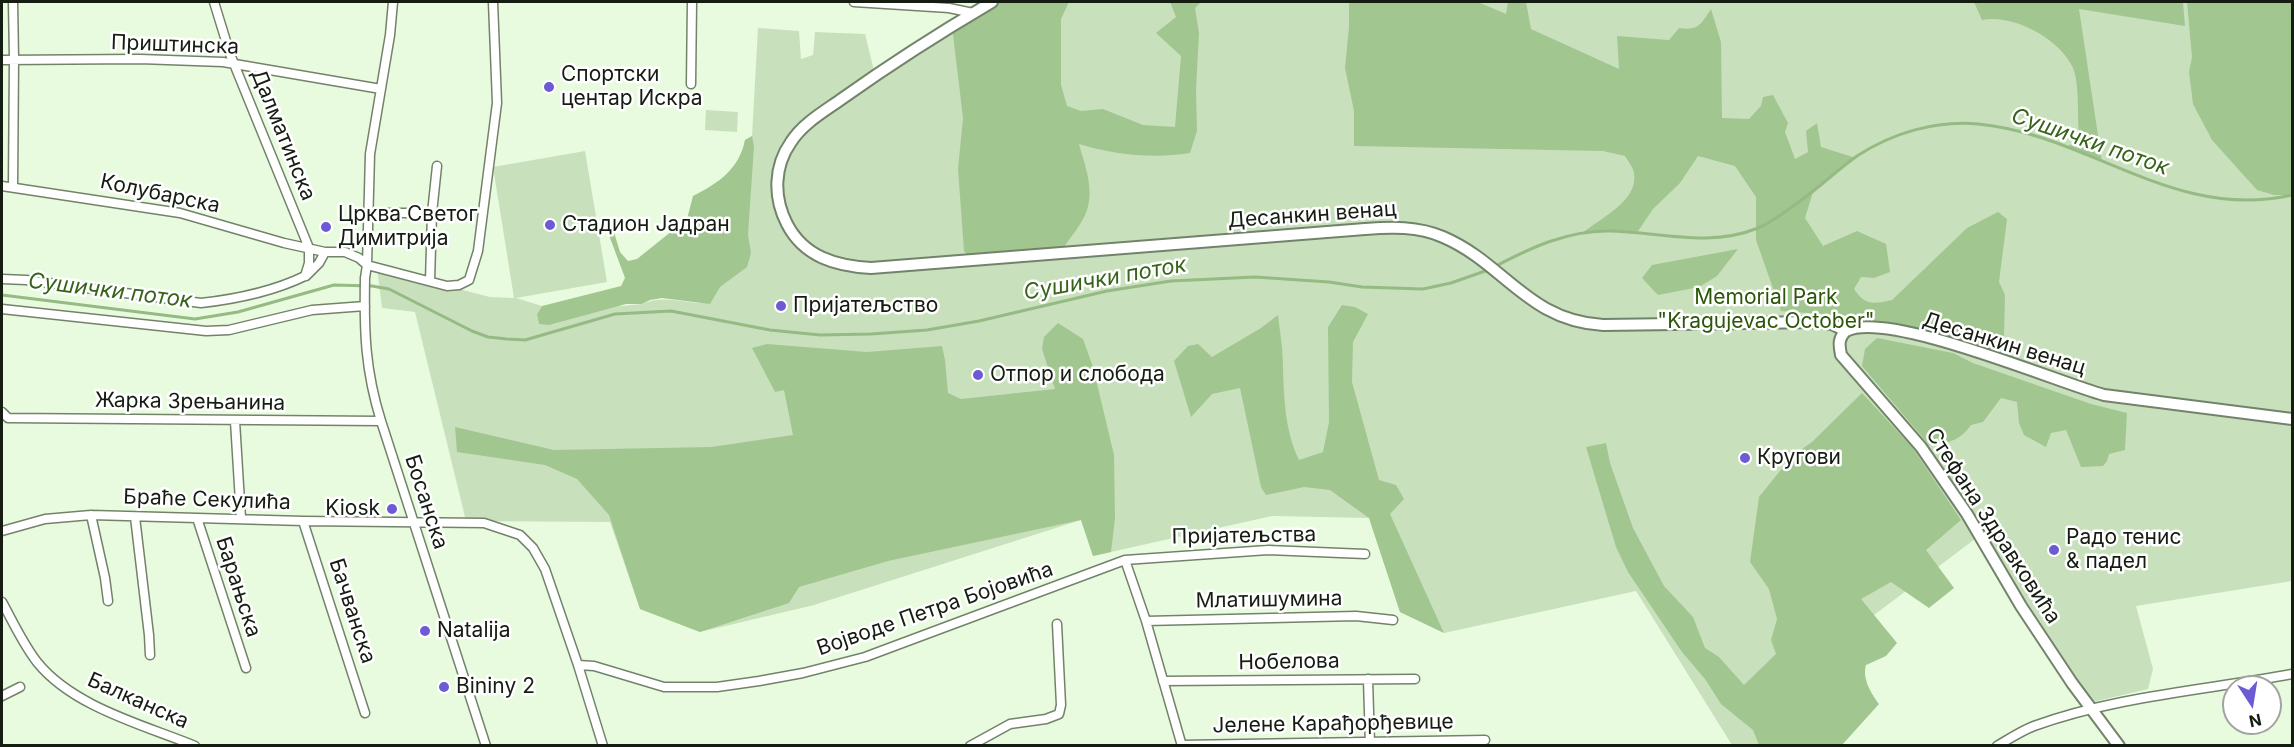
<!DOCTYPE html>
<html>
<head>
<meta charset="utf-8">
<style>
	body { margin:0 }
	#map { position:relative; width:2294px; height:747px; overflow:hidden; background:#e8fbdf; font-family:Inter,sans-serif }
	canvas { display:block }
	.frame { position:absolute; inset:0; border:3px solid #151c12; pointer-events:none }
	.north { position:absolute; left:2222px; top:675px; width:60px; height:60px; box-sizing:border-box; background:#fff; border:2px solid #a1a4a0; border-radius:50%; rotate:168deg; font-size:16px; font-weight:700; line-height:24px; text-align:center; color:#151c12 }
	.north::after { content:''; display:block; margin:auto; width:21px; height:27px; background:#6c5bd4; clip-path:polygon(50% 0,100% 100%,50% 72%,0 100%) }
</style>
</head>
<body>
<div id="map">
<canvas width="2294" height="747"></canvas>
<div class="frame"></div>
<div class="north">N</div>
</div>
<script>
const c = document.querySelector('canvas').getContext('2d');
c.lineJoin = 'round';
function fill(path, color) { c.fillStyle = color; c.fill(path, 'evenodd'); }
function stroke(path, color, width, dash) { c.strokeStyle = color; c.lineWidth = width; c.lineCap = dash ? 'butt' : 'round'; c.setLineDash(dash || []); c.stroke(path); }
function drawText(font, color, halo, rows, align = 'center') {
  c.font = font + ' Inter,sans-serif'; c.lineWidth = 5; c.setLineDash([]); c.textBaseline = 'middle'; c.strokeStyle = halo; c.fillStyle = color; for (const [text, x, y, turn = 0] of rows) {
    c.save(); c.translate(x, y); c.rotate((+turn || 0) * Math.PI / 180); c.textAlign = isNaN(turn) ? turn : align; if (halo) c.strokeText(text, 0, 0); c.fillText(text, 0, 0); c.restore();
  }
}
fill(new Path2D(`
	M999 2H2292V581L2136 606 2153 669 2148 689 2089 703 1983 533 1817 658 1811 746 1732 745 1636 591 1444 633 1400 612 1369 518 1272 516 1093 556 1081 520 814 605 700 632 640 609 610 522 466 521 415 312 382 308 377 268 490 297 514 298 493 167 585 151 607 282 516 298 542 306 537 314 642 304C661 295 681 302 700 303L724 272 745 140 752 136 758 28 799 31 801 59 813 55 815 32 865 34 875 75Z
	M706 110 738 112 737 132 705 130Z`), '#c8e1bc');
fill(new Path2D(`
	M992 2H1069L1061 19V85L1067 106 1081 111 1103 109 1143 125 1175 127 1181 56 1156 33 1176 17 1170 2H1201L1195 8 1199 33 1196 90 1197 131 1190 153C1153 159 1115 155 1079 144 1085 166 1095 190 1086 213 1080 227 1068 240 1060 253L972 260 964 251 958 169 963 118 952 26Z
	M1349 2H1478L1506 14 1508 2H1526L1531 29 1619 69 1617 36 1669 40 1679 28C1699 31 1701 24 1711 9L1721 42 1722 118 1749 119 1761 106 1763 97 1773 95 1788 123 1785 132 1795 159 1808 152 1806 131 1817 123 1821 147 1856 158 1813 192 1805 218 1823 246 1857 231 1886 244 1890 272 1874 278 1861 277 1854 289C1865 306 1874 304 1892 300L1967 228 1998 212 2007 219 1999 282 2005 295 2004 336 1998 352 1903 326 1850 316 1781 311 1756 240V197L1735 166 1698 156 1680 183 1653 209 1636 234 1609 231 1581 234C1600 218 1639 201 1634 173 1633 167 1628 161 1625 156L1603 151 1354 146V111L1345 68 1349 27Z
	M1974 2H2183L2185 26 2079 9 2102 162 2068 147 2079 135C2077 118 2080 80 2072 66 2058 38 2013 14 1982 20Z
	M2187 2H2292V195H2274L2257 190 2212 140 2193 104 2189 72 2192 57Z
	M752 136 754 146 748 235 751 253 747 267 720 287 710 304 662 298 650 300 642 304H626L549 325 539 324 537 314 542 306 621 286 625 278 603 219H610L620 252 628 261 637 259 687 219 693 196C719 183 739 169 745 140Z
	M1738 249 1717 276 1699 287 1658 295 1642 278 1652 265Z
	M1342 305 1355 307 1368 314 1353 342 1352 382 1379 480 1396 485 1404 499 1390 514 1444 633 1400 612 1369 518 1330 490 1304 487 1266 495 1261 487 1240 388 1212 394 1191 417 1174 361 1188 346 1198 344 1212 357 1261 328 1278 315C1280 332 1283 350 1283 367 1284 399 1285 431 1299 460L1323 452 1329 422 1328 327Z
	M1058 323 1083 339 1093 367 1114 455 1115 518 1111 552 1093 556 1081 520 888 561 799 587 789 603 700 632 640 609 609 515 577 479 545 465 457 452 455 427 554 450 711 447 793 435 784 390 775 392 752 348 767 344 867 352 942 346 945 360 948 393 961 399 1055 389 1042 349 1044 337Z
	M1877 338 1953 353 1973 363 2091 404 2127 413 2125 450 2109 454 2107 461 2103 466 2081 467 2066 430 2051 433 2046 447 2024 435 2019 423 2017 402 2001 398 1983 422 1971 425C1960 441 1948 443 1929 445L1862 366 1865 349Z
	M1862 393 1912 447 1961 520 1926 550 1954 588 1929 608 1891 582 1861 599 1897 643 1886 656 1866 665C1862 679 1871 693 1879 704L1842 745H1759L1753 730 1721 704 1705 679 1682 652 1628 572 1616 547 1586 447 1606 443 1610 463 1633 528 1664 586 1693 617 1705 648 1719 657 1744 685 1776 654 1771 640 1777 619 1769 589 1750 562 1759 497 1792 456 1812 442Z`), '#a2c690');
stroke(new Path2D(`
	M1494 267C1530 248 1568 230 1610 231 1660 232 1709 248 1758 228 1773 222 1787 210 1800 201 1820 187 1837 170 1857 156 1892 133 1936 120 1978 124 2089 134 2174 222 2292 195
	M2 295 195 319 238 312 334 285 372 286 389 289 472 331 488 337 507 339 525 340 615 314 671 311 770 330 820 335 871 334 927 330 979 321 1107 291 1171 281 1255 277 1329 282 1362 287 1423 289 1451 283 1488 270`), '#96ba84', 3);
const minor = new Path2D(`
	M393 2 390 35 370 154 367 265 365 278C364 331 365 370 381 421L486 746
	M854 2 949 8 973 13
	M2 60 140 59 223 62 381 89
	M691 84 692 2
	M2 186 180 213 284 243 325 252H345L359 258 367 265 447 286 459 285 469 280 478 251 497 103 493 2
	M13 187 14 59 13 2
	M369 213H432L430 281
	M432 213 437 166
	M306 276 319 263 325 252
	M2 279 26 280 201 303C237 299 272 292 305 276L309 263V248L230 54 214 2
	M2 309 206 331 229 330 312 310 365 306
	M2 412 8 418 381 421
	M235 421 241 518
	M91 515 105 578 108 601
	M135 517 149 635 150 655
	M197 518 246 668
	M303 521 365 713
	M2 531 45 519 91 515 303 521 484 523 520 535 533 548 545 569 578 665 594 666 664 687H717L759 681 803 673 865 657 1125 560 1268 550 1365 554
	M1125 560 1146 621 1182 746
	M2 602C13 622 23 644 37 662 73 707 144 725 195 746
	M1146 621 1356 616 1393 620
	M578 665 603 746
	M1368 679 1370 745
	M1163 681 1415 679
	M2 696 20 687
	M1182 745 1485 740
	M970 746 1010 724 1046 719 1059 714 1061 705 1057 624
	M1997 746C2009 739 2021 731 2034 726 2117 696 2206 690 2292 674`);
const tertiary = new Path2D(`
	M992 2C941 32 891 64 843 98 825 111 803 123 791 142 774 166 773 197 787 224 804 257 836 266 871 268L1365 229C1391 227 1418 226 1443 237 1504 263 1528 321 1603 325L1819 322 1832 324 1846 331
	M1846 331C1838 338 1839 345 1841 355L1921 447 1967 514 2021 606 2072 683 2119 746
	M1846 331C1888 310 2054 381 2104 395L2292 419`);
stroke(minor, '#73836b', 11);
stroke(tertiary, '#73836b', 14);
stroke(minor, '#fff', 8);
stroke(tertiary, '#fff', 10);
for (const [x, y, r, color] of [
	[549,87,6,"#6c5bd4"],
	[550,225,6,"#6c5bd4"],
	[326,227,6,"#6c5bd4"],
	[781,306,6,"#6c5bd4"],
	[978,375,6,"#6c5bd4"],
	[1745,458,6,"#6c5bd4"],
	[392,509,6,"#6c5bd4"],
	[2054,550,6,"#6c5bd4"],
	[425,631,6,"#6c5bd4"],
	[444,687,6,"#6c5bd4"]
]) { const dot = new Path2D(); dot.arc(x, y, r, 0, 2 * Math.PI); c.fillStyle = color; c.fill(dot); stroke(dot, '#fff', 2); }
drawText('21px', '#151c12', '#fff', [
	["Приштинска",175,45,2],
	["Далматинска",283,135,68],
	["Колубарска",160,194,12],
	["Десанкин венац",1312,215,-4],
	["Десанкин венац",2004,344,17],
	["Жарка Зрењанина",190,402,1],
	["Браће Секулића",207,500,2],
	["Босанска",426,502,72],
	["Стефана Здравковића",1993,526,57],
	["Пријатељства",1244,536,-1],
	["Барањска",238,587,72],
	["Млатишумина",1269,600,-1],
	["Војводе Петра Бојовића",935,609,-19],
	["Бачванска",352,611,72],
	["Нобелова",1289,662,-1],
	["Балканска",138,701,24],
	["Јелене Карађорђевице",1333,724,-1]
]);
drawText('21px', '#151c12', '#fff', [
	["Спортски",561,75],
	["центар Искра",561,99],
	["Црква Светог",338,215],
	["Димитрија",338,239],
	["Стадион Јадран",562,225],
	["Пријатељство",793,306],
	["Отпор и слобода",990,375],
	["Кругови",1757,458],
	["Kiosk",380,509,"right"],
	["Радо тенис",2066,538],
	["& падел",2066,562],
	["Natalija",437,631],
	["Bininy 2",456,687]
], 'left');
drawText('21px', '#2c5709', '#fff', [
	["Memorial Park",1766,298],
	["\"Kragujevac October\"",1766,322]
]);
drawText('italic 22px', '#37631a', '#fff', [
	["Сушички поток",2090,142,19],
	["Сушички поток",1105,279,-10],
	["Сушички поток",110,291,7]
]);
</script>
</body>
</html>
